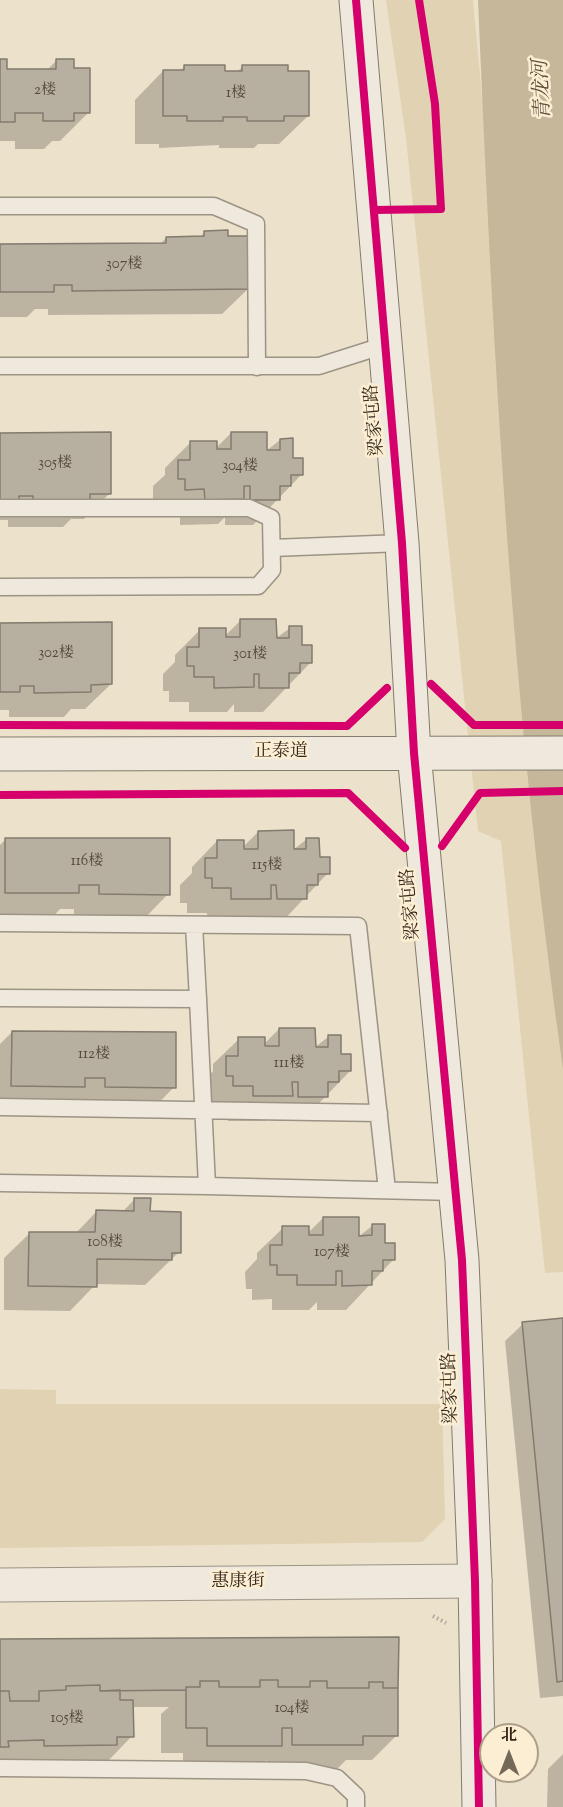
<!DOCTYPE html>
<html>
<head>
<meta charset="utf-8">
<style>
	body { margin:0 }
	#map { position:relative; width:563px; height:1807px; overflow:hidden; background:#ece1ca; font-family:"Sorts Mill Goudy","Noto Serif SC",serif }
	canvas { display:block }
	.north { position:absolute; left:479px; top:1723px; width:60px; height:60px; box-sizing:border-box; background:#fceed3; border:2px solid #ac9e89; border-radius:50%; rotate:0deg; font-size:16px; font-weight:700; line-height:24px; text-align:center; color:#33271a }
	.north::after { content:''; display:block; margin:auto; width:21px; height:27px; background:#746858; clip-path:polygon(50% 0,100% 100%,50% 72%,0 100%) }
</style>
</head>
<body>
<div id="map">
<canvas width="563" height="1807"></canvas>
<div class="north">北</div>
</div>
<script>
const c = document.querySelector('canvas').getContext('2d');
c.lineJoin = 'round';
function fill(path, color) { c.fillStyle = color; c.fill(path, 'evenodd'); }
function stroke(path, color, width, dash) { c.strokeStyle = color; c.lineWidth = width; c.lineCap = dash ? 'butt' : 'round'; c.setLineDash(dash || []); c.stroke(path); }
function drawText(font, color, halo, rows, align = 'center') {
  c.font = font + ' "Sorts Mill Goudy","Noto Serif SC",serif'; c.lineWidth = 5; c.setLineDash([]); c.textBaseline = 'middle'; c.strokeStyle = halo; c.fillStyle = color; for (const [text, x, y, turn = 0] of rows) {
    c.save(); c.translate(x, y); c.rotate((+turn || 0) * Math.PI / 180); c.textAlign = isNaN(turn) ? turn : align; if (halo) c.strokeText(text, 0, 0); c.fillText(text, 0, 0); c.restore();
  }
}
fill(new Path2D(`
	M386 0H473L563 967V1272L545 1273 501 841 478 831 406 138Z
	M0 1389 56 1390V1404H442L445 1519 422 1542 0 1548Z`), '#e1d2b3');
fill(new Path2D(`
	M478 0H563V1069C512 714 493 358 478 0Z`), '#c6b69a');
fill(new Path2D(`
	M0 60 6 70H47L56 61 73 70 88 113 60 141H52L44 149H15V141H0Z
	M185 66 223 73H236L243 66 287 72 308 116 279 144H258L254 148H219V145L159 148V144H135V100L163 71H180Z
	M205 232 227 237 248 289 222 314 48 315V309H35L27 317H0V246L160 244 166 238H199Z
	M231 433 266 451 280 440 301 475 253 525H225V517L218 524 180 525V514L153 504V486L165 475V468L190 443 215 449Z
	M0 434 109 494 84 519H71L63 527H8V520H0Z
	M240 621 275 639 290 628 311 662 263 712H234V704L227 712H189V702H169V691H163V674L175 662V655L200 630 224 637Z
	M0 624 111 684 85 709H71L64 717H9V710H0Z
	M258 832 293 850 307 839 328 873 280 924H252V916L244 923H207V913H187V903H180V885L192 873V867L217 841 242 848Z
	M6 839 168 894 143 920 74 919V909H60L52 918H0V845Z
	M279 1029 314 1048 328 1037 350 1071 302 1121H273V1114L266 1121H228V1111H208L202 1083 213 1071V1064L239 1039 263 1045Z
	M12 1032 174 1087 149 1113 0 1111V1044Z
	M135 1199 179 1252 145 1285 96 1284 70 1311 4 1310V1258L30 1233 75 1234 96 1212 121 1213Z
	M323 1218 358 1237 372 1226 393 1260 346 1310H317V1302L309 1310H272V1299L252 1300V1289H246L245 1272 257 1259V1253L283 1228 307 1234Z
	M563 1320V1696L540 1698 505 1341 523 1324Z
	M0 1641 397 1735 372 1760H346L336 1770H267V1760L256 1771H183V1753H161V1714L169 1707H132V1736L107 1762 0 1765Z
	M563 1754V1807H547L548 1769Z`), '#0003');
const building = new Path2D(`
	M0 59H7V69H56V59H74V68H90V113H74V121H43V113H15V122H0Z
	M184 65H225V71H242V65H288V71H309V116H284V121H247V117H223V121H187V116H163V70H184Z
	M228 230V236H249V289L72 291V285H54V292H0V244L166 243V237L204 236V231Z
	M111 432V494H90V502L33 503V496H19V502H0V433Z
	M231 432H267V450H280V439L293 438V458H303V475H291V486H280V500H250V486H244V499L205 500 204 489 185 490V479H178V460H190V441H217V449H231Z
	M240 619H276L277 638H289V626H302V645H312V663H300V673H289V688H259V674H254V687L214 688V677H194V666H187V647H199V628H226V637H240Z
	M112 622V684L91 685V692L34 693V686H20V692H0V623Z
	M294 830V849H306V838H319L320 857H330V874H318V885H307V899H277L276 885H271V899H231V888H212V878H205V858H217V840H244V849H258V831Z
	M5 838H170V895L99 894V885H79V893H5Z
	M279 1028H315L316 1047H328V1035H341V1054H351V1071H339V1082H328V1097H298V1082H292L293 1096H253V1086H233V1076H226V1056H238V1037H265V1046H279Z
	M12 1031 176 1032V1088L105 1087V1078H85V1087L11 1086Z
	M134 1198H151L150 1211 181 1212V1253H172V1260L97 1259V1287L28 1286 29 1232H95L96 1210 134 1211Z
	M323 1217H359V1236L372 1235V1224H385V1243H395V1260H383V1271H372V1285L342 1286V1271H336V1285H297V1275H277V1265H270V1245H282V1226H309V1235H323Z
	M563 1318V1681L557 1682 522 1322Z
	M399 1637 398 1688H383V1682H369V1688H327V1681H310V1687H278V1680H260V1687H219V1681H200V1687H186V1690L100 1691V1685L66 1686V1690L39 1691V1701H10L9 1691H0V1639Z
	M260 1680H278V1687H310V1681H327V1688H369V1682H383V1688H398V1736H363V1745H292V1728H282V1746H207V1728H186V1687H200V1681H219V1687H260Z
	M100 1685V1691L120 1690V1700H133L134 1737H117V1745L44 1746V1740L8 1741 9 1747H0V1691H9L10 1701H39V1691L66 1690V1686Z`);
fill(building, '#b7af9f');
stroke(building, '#827b6e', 1.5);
const lane = new Path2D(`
	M0 206H214L256 224 257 367
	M0 366H319L385 345
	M0 508H249L271 518 272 570 258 586 0 587
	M272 548 402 543
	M0 923 358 926 387 1190
	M194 925 198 999
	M0 998 198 999 207 1186 456 1192
	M0 1107 379 1113
	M0 1183 207 1186
	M0 1768 306 1771 337 1778 356 1796V1807`);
const street = new Path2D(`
	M0 1585 475 1581`);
const secondary = new Path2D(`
	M356 0 402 543 414 753 462 1260 475 1581 479 1807
	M0 754 563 753`);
stroke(lane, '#9c9385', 19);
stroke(street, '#9c9385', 35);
stroke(secondary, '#827b6e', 35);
stroke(new Path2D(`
	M433 1616 446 1623`), '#aca69c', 4, [1.5, 3]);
stroke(lane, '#efe9dd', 16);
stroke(street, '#efe9dd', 33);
stroke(secondary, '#efe9dd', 33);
stroke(new Path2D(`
	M356 0 402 543 414 753 462 1260 475 1581 479 1807
	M374 210 441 209 435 104 419 0
	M431 684 474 725H563
	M0 725 347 726 387 688
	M0 795 348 793 405 848
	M442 846 480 793 563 791`), '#d6006c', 8);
drawText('15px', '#54493b', null, [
	["2楼",45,91],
	["1楼",236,94],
	["307楼",124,265],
	["305楼",55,464],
	["304楼",240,467],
	["302楼",56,654],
	["301楼",250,655],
	["116楼",87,862],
	["115楼",267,866],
	["112楼",94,1055],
	["111楼",289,1064],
	["108楼",105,1243],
	["107楼",332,1253],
	["104楼",292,1709],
	["105楼",67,1719]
]);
drawText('18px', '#33271a', '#fceed3', [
	["梁家屯路",376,420,-95],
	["正泰道",281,753],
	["梁家屯路",412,904,-95],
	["梁家屯路",452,1388,-92],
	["惠康街",238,1583]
]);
drawText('italic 20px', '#5a4c3a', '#fceed3', [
	["青龙河",544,90,-93]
]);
</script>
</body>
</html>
